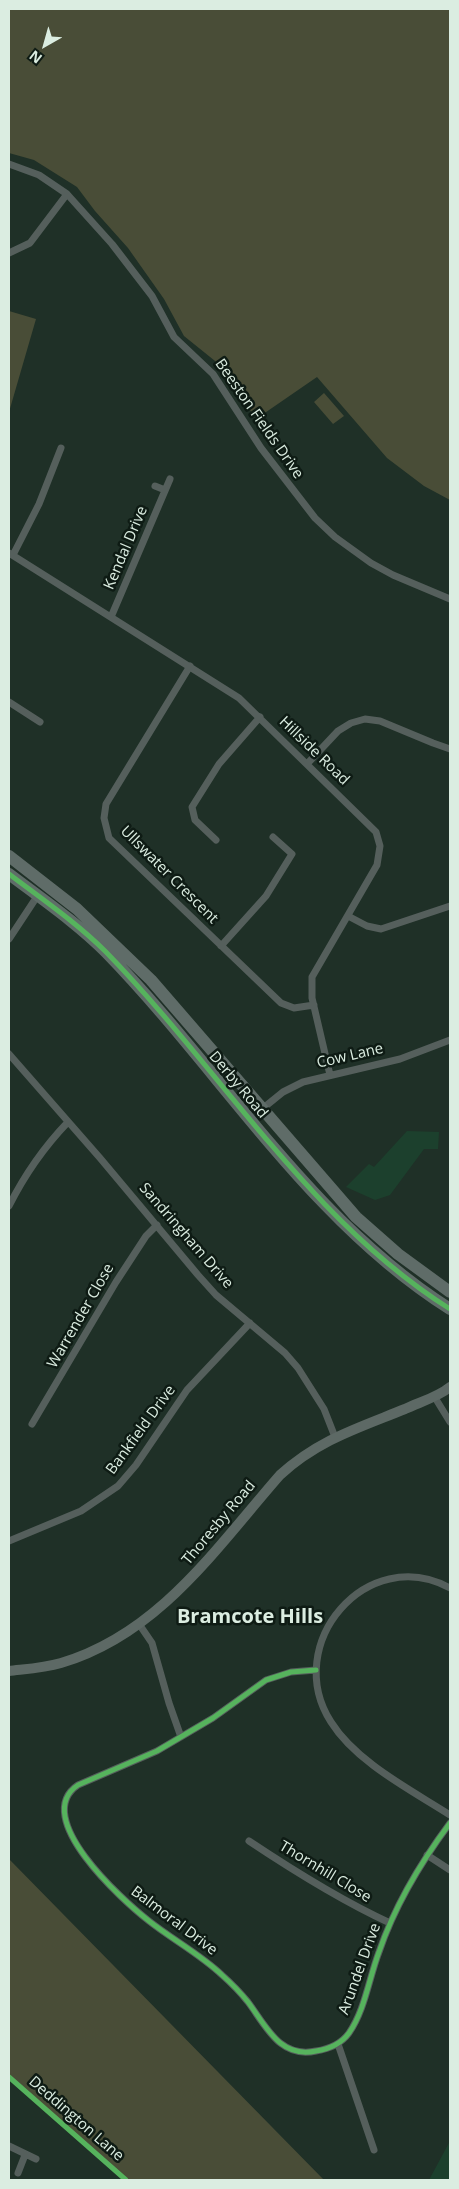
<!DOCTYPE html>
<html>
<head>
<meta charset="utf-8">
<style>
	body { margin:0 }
	#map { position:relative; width:459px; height:2189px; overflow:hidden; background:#1f3027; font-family:"Open Sans",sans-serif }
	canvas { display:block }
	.frame { position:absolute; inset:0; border:10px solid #dbede1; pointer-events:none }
	.north { position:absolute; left:20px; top:20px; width:50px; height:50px; -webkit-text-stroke:4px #0e1b14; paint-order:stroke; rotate:218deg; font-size:14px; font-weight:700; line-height:20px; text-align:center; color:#dbede1 }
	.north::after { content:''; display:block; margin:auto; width:18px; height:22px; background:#dbede1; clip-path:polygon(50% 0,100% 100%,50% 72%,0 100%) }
</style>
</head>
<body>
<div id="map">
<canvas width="459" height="2189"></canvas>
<div class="frame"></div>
<div class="north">N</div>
</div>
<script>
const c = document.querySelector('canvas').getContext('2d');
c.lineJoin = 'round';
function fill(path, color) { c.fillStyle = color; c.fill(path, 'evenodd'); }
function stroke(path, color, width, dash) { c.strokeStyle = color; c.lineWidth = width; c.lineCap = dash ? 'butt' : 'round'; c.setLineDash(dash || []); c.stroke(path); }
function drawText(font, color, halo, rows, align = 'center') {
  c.font = font + ' "Open Sans",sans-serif'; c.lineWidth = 5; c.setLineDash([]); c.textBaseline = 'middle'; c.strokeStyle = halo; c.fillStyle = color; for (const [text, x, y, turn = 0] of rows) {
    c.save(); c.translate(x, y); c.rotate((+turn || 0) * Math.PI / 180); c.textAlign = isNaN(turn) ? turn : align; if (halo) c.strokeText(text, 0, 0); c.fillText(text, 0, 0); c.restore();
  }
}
fill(new Path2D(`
	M407 1131 439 1132 438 1149H424L390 1195 375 1200 346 1187 369 1164 374 1167Z
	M450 2141V2180H429Z`), '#1c402d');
fill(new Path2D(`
	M9 9H450V500L424 486 387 458 317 377 256 419 220 365 184 336 164 299 128 248 95 211 77 187 34 160 9 153Z
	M9 311 36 319 9 412Z
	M324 393 344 416 333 424 314 402Z
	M9 1859 324 2180H124L9 2074Z`), '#494d37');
stroke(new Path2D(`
	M9 164 39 175 67 194 112 244 152 296 174 337 213 374 261 448 315 518 335 537 371 563 393 575 450 599
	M9 253 30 243 67 194
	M155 486 165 490
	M9 553 239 698 376 832 380 846 377 865 312 977V998L330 1075
	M13 555 39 504 61 448
	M111 617 170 479
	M190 666 106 804 104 818 109 838 281 1003 294 1008 314 1005
	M9 702 40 722
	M307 764 338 731 351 723 365 719 380 721 433 743 450 749
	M216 840 195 820 192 807 219 764 260 717
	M348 916 367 926 381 929 450 906
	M9 939 38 895
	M221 946 266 896 292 854 273 837
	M9 1054 100 1158 198 1275 216 1295 285 1353 298 1368 324 1409 335 1437
	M262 1109 283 1092 303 1082 400 1059 450 1040
	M9 1206C24 1176 44 1147 68 1122
	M434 1396 450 1422
	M32 1424 116 1282 146 1236 157 1225
	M9 1541 81 1511 118 1486 136 1465 187 1390 250 1323
	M450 1588C367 1543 281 1644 331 1722 356 1762 411 1790 450 1815
	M139 1624 152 1643 169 1703 181 1737
	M316 1670 291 1672 266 1680 213 1718 157 1751 78 1785C30 1817 122 1900 149 1921 173 1940 200 1954 222 1975 231 1983 240 1992 248 2002 266 2026 280 2059 316 2051 329 2049 341 2044 349 2033 365 2010 369 1978 379 1952 395 1905 421 1862 450 1823
	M249 1841C294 1871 340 1900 390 1923
	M427 1855 450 1870
	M338 2044 374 2150
	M9 2146 36 2159
	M18 2173 25 2155`), '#555f5c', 7);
stroke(new Path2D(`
	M9 1671C26 1669 44 1668 61 1663 159 1634 216 1548 280 1475 318 1440 358 1428 405 1409 420 1402 438 1397 450 1387`), '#5d6965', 10);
stroke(new Path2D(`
	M9 856 77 909 151 980 356 1217 398 1254 450 1292
	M9 874C42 899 77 923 106 952 221 1070 309 1220 450 1309`), '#5f6c68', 12);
stroke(new Path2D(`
	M9 874C42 899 77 923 106 952 221 1070 309 1220 450 1309
	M316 1670 291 1672 266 1680 213 1718 157 1751 78 1785C30 1817 122 1900 149 1921 173 1940 200 1954 222 1975 231 1983 240 1992 248 2002 266 2026 280 2059 316 2051 329 2049 341 2044 349 2033 365 2010 369 1978 379 1952 395 1905 421 1862 450 1823
	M9 2077 126 2180`), '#56b35d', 5);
drawText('15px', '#dbede1', '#0e1b14', [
	["Beeston Fields Drive",259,419,55],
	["Kendal Drive",126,548,-67],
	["Hillside Road",314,751,44],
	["Ullswater Crescent",169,875,45],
	["Cow Lane",350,1056,-13],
	["Derby Road",238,1085,50],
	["Sandringham Drive",186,1236,49],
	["Warrender Close",81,1316,-60],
	["Bankfield Drive",141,1430,-54],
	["Thoresby Road",219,1523,-50],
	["Thornhill Close",325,1872,31],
	["Balmoral Drive",174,1921,37],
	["Arundel Drive",360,1969,-70],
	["Deddington Lane",76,2119,41]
]);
drawText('bold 20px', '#dbede1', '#0e1b14', [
	["Bramcote Hills",250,1617]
]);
</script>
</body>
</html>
